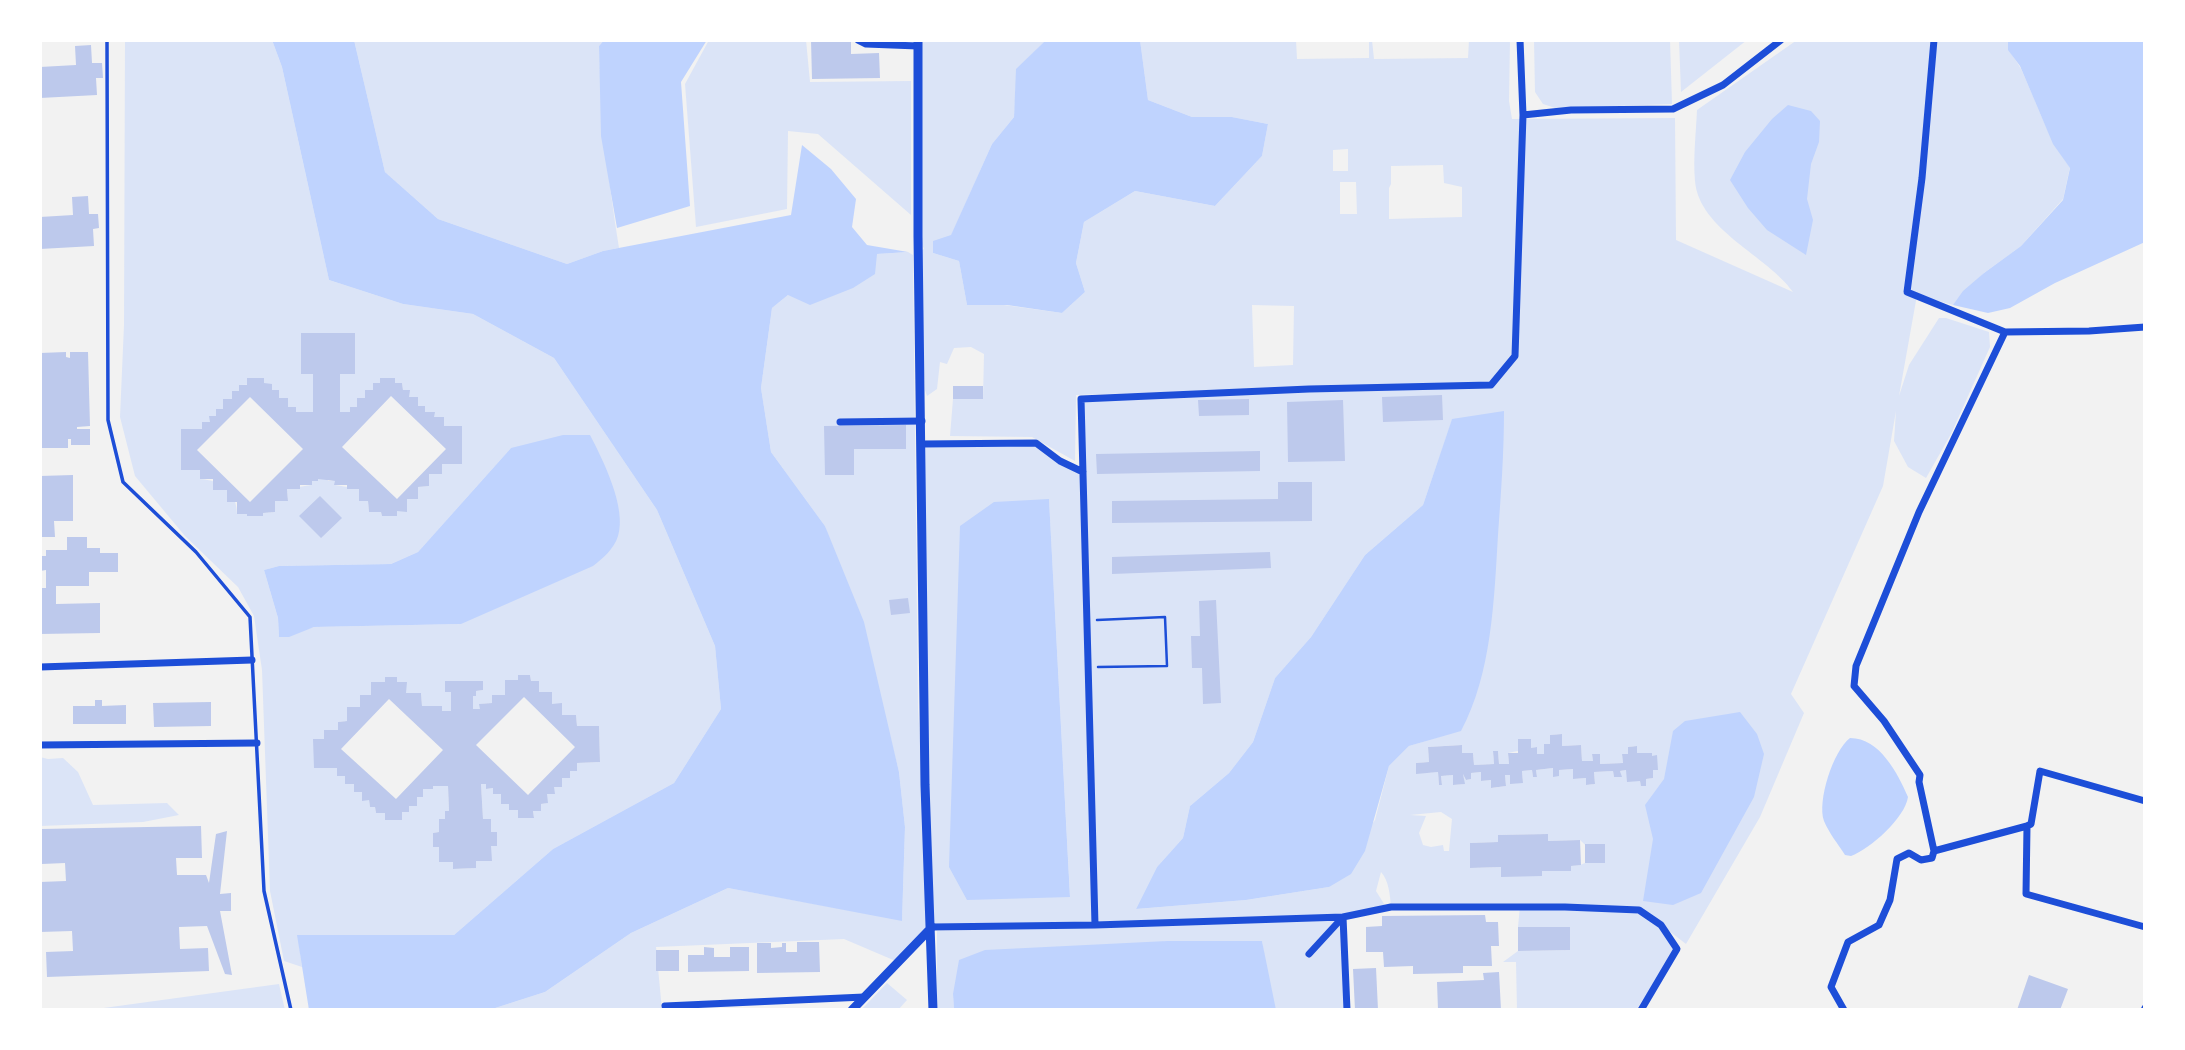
<!DOCTYPE html>
<html>
<head>
<meta charset="utf-8">
<style>
	body { margin:0 }
	#map { position:relative; width:2185px; height:1050px; overflow:hidden; background:#f2f2f2; font-family:Jost,sans-serif }
	canvas { display:block }
	.frame { position:absolute; inset:0; border:42px solid #fff; pointer-events:none }
</style>
</head>
<body>
<div id="map">
<canvas width="2185" height="1050"></canvas>
<div class="frame"></div>
</div>
<script>
const c = document.querySelector('canvas').getContext('2d');
c.lineJoin = 'round';
function fill(path, color) { c.fillStyle = color; c.fill(path, 'evenodd'); }
function stroke(path, color, width, dash) { c.strokeStyle = color; c.lineWidth = width; c.lineCap = dash ? 'butt' : 'round'; c.setLineDash(dash || []); c.stroke(path); }
fill(new Path2D(`
	M125 40H272L282 67 329 280 403 304 473 314 554 358 657 510 715 646 721 709 674 783 553 849 454 935H298L302 967 284 961 270 891 262 670 254 616 238 587 185 536 135 476 120 417 124 325ZM302 333H354L355 373 340 374V412H350L357 407V398H365V390H373V384L380 383V378L395 379V383H402L403 390H409V397L418 406 425 407V412H434V417L444 418V426H462V464H442V474H429V486L418 487V499H407V511H397V516H382L381 512H369L368 501 359 500V489L335 485V481H328L327 479H318V481H312L311 485 287 489 288 501H275V512L263 513 262 516H247V514H237C237 492 221 480 200 479V470L181 469V429H202L210 422V416H216L223 409V399H232V392L239 391V385L272 384V390H279V398H287L288 407 296 412H313V374ZM511 448 461 624 314 627 279 637 278 618 264 570 279 566 391 564 418 552ZM519 675H530L531 681 539 682V692L552 704H562V715H576L577 726H599L600 762 577 763V771H570V778H562L554 787V794H547V803L541 804V811H533L534 817 518 818V810H509V804H501V794H493V788L486 789V784H481L483 819H491V861H476L475 868 454 869 453 862 439 847H433V833L439 832V820L445 819V811H449L448 786H433V789H423V797H417L409 806V812H402V820H385V813H376L375 807H370L369 800H362V792L354 784H345V776L337 768H314V740L324 739V730H338V722L347 721V707H360V695H371V682H385V677H397V682H406V693H421L422 706H441L442 711H451V692L445 681H483V690L476 691V696H473V709H480V704L492 703V695H505L518 680Z
	M354 40H604L599 46C601 114 608 180 619 248L603 251 567 264 438 219 385 172Z
	M709 40H806L810 82 911 81V215L818 134 788 131 787 209 696 227 685 84Z
	M918 40H1046L1017 69 1014 117 992 144 951 236 933 245V253L959 261 967 305H1004L1062 313 1085 292 1076 263 1084 222 1135 191 1215 206 1262 156 1268 124 1232 117H1192L1148 100 1140 40H1296L1297 59 1369 58V40H1372L1374 59 1468 58 1469 40H1510L1509 101 1512 119 1675 118 1676 240 1793 292C1768 256 1699 230 1695 181 1693 158 1696 133 1697 110L1797 40H2008C2008 53 2016 59 2021 69 2038 105 2046 135 2070 167L2063 199 2021 246 1984 273 1953 305 1917 295 1899 396 1909 365 1939 318H1946L1989 332 1990 347 1951 434 1926 478 1908 467 1894 441 1896 411 1883 486 1791 694 1804 713 1760 817 1686 944 1664 927 1677 949 1636 1010H1517L1516 962H1503L1518 951 1570 950V927H1518L1520 906 1391 907C1390 895 1389 881 1381 872L1376 891 1386 907 1343 917 1347 1010H1273L1262 941H1167L953 994 954 1010H937V931L1068 927H932L898 962 844 939 656 947 662 1010H489L545 992 631 933 728 888 902 920 905 827 899 772 889 732 825 526 771 452 761 388 772 308 788 295 877 254 908 252 913 255 918 709 928 865 922 444 1036 443 1082 471 1081 399 1255 389 1076 395 1075 461 1032 437 950 436 953 399H983L984 354 971 347 954 348 947 364 940 362 937 389 927 396 925 390 918 252 924 249 921 242ZM1348 149V171H1333V150ZM1443 165 1444 183 1462 187V217L1389 219V188L1391 184V166ZM1340 182H1356L1357 214H1340ZM1252 305 1294 306 1293 365 1254 367ZM1452 420 1461 730 1409 746 1389 766 1375 820 1329 887 1246 900 1136 909 1157 867 1183 838 1190 806 1229 773 1253 742 1275 678 1311 637 1365 555 1423 505ZM1049 500 1070 896H1041ZM1561 734 1562 746 1581 745 1582 761H1593L1592 754H1599L1600 764 1623 763 1622 754H1628V747L1636 746 1637 753H1651L1652 756H1657V770H1653V778L1646 779 1645 786 1641 785 1640 781 1626 770 1620 771 1621 777H1614L1613 771 1594 772 1595 784 1587 785 1586 778 1573 779V769L1559 770 1553 776V768L1536 770 1537 777H1533L1532 770 1522 771 1523 783H1510V775H1505L1506 786 1492 788 1491 780 1481 781V772L1471 773V779L1466 780 1463 774 1464 784 1454 785 1453 775 1441 776 1442 785H1439L1438 772 1416 773V763L1429 762 1428 747 1461 745 1462 753H1473L1474 765 1494 764 1493 752 1498 751 1499 764H1509L1508 753 1537 747V754H1544V744H1550V735ZM1441 812 1452 819 1449 851H1444L1443 845 1431 847 1423 845 1419 833 1426 816 1410 815ZM1548 834V841L1580 840 1604 863H1585L1580 865 1571 866V871H1542L1501 876V867L1470 868V843L1498 842 1499 835Z
	M1534 40H1670L1672 104 1555 108 1543 104 1535 92Z
	M1679 40H1747L1681 92Z
	M40 757 48 759 63 758 78 772 93 805 167 803 179 815 143 822 40 826Z
	M887 983 907 1000 898 1010H861Z
	M279 984 285 1010H89Z`), '#dbe4f7');
fill(new Path2D(`
	M272 40H354L385 172 438 219 567 264 603 251 791 215 802 145 831 169 856 199 852 227 867 245 908 252 877 254 875 274 853 288 810 305 788 295 772 308 761 388 771 452 825 526 864 622 899 772 905 827 902 921 728 888 631 933 545 992 489 1010H309L297 935H454L553 849 674 783 721 709 715 646 657 510 554 358 473 314 403 304 329 280 282 67Z
	M604 40H707L681 82 690 206 617 228 601 136 599 46Z
	M1046 40H1140L1148 100 1192 117H1232L1268 124 1262 156 1215 206 1135 191 1084 222 1076 263 1085 292 1062 313 1007 305H967L959 261 933 253V241L951 235 992 144 1014 117 1016 69Z
	M2008 40H2144L2145 242 2055 283 2010 308 1988 313 1953 305 1963 291 1984 273 2021 246 2063 200 2070 168 2053 144 2020 66 2008 50Z
	M1788 105 1811 111 1820 121 1819 142 1811 164 1807 199 1813 220 1806 255 1767 230 1748 208 1730 180 1745 152 1772 119Z
	M1504 411C1504 453 1501 494 1498 535 1494 600 1492 673 1461 731L1409 746 1389 766 1365 851 1351 874 1329 887 1246 900 1136 909 1157 867 1183 838 1190 806 1229 773 1253 742 1275 678 1311 637 1365 555 1423 505 1452 419Z
	M563 435H590C603 460 627 508 618 536 614 549 603 558 593 566L461 624 314 627 289 637H279L278 618 264 570 279 566 391 564 418 552 511 448Z
	M1049 499 1070 897 967 900 949 867 960 526 994 502Z
	M1740 712 1757 734 1764 754 1754 797 1701 893 1673 905 1643 901 1653 839 1645 805 1664 779 1673 731 1685 721Z
	M1850 738C1880 738 1898 774 1908 797 1905 818 1870 849 1851 856L1845 855C1838 844 1829 833 1824 821 1817 801 1833 751 1850 738Z
	M1167 941H1262L1276 1010H954L953 994 959 960 985 950Z`), '#bfd3fe');
fill(new Path2D(`
	M811 40H851V54L879 53 880 78 812 79Z
	M91 45 92 63H102L103 78H96L97 95 40 98V67L76 65 75 46Z
	M88 196 89 214H98L99 228 93 229 94 246 40 249V217L73 215 72 197Z
	M301 333H355V374H340V412H350V407H357V398H365V390H373V383H380V378H395V383H402L403 390H410L409 397H418V406H425V412H435L434 417H444V426H462V464H442V474H429V486L418 487V499H407V512L397 511V516H382L381 512H369L368 501H359V489H347V485H334L335 481 318 479V481H312V485H300V489H287L288 501H275V512L263 513V516H247V514H237V502H227V490H213V479H200V470H181V429H202V422H210L209 416H216V409H223V399H232V391H239V385H247V378H264V383L272 384V390H279V398H288V407H296V412H313V374H301ZM391 396 446 449 397 499 342 447ZM250 397 303 449 250 502 197 450Z
	M66 352V357L70 358V352H88L90 426 77 427V429H90V445H71V439H68V448H40V353Z
	M953 386H983V399H953Z
	M1442 395 1443 420 1383 422 1382 397Z
	M1249 399V415L1199 416 1198 400Z
	M1343 400 1345 461 1288 462 1287 402Z
	M906 425V449H854V475H825L824 426Z
	M1260 451V471L1097 474 1096 454Z
	M73 475V521H54L55 537H40V476Z
	M1278 482H1312V521L1112 523V501L1278 499Z
	M320 496 342 518 321 538 299 516Z
	M67 537H87V548H100V553H118V572H89V586H56V604L100 603V633L40 634V588H46V570L40 571V556H46V550H67Z
	M1270 552 1271 568 1112 574V557Z
	M908 598 910 613 891 615 889 600Z
	M1216 600 1221 703 1203 704 1202 668H1192L1191 636H1200L1199 601Z
	M518 675H530L531 681H539V692H552V704L562 703V715H576L577 726H599L600 762 577 763V771H570V778H562V787H554L555 794H547L548 803 541 804V811H533L534 818H518V810H509V804H501V794H493V788L486 789V784H481L483 819H491V832H497V846H491L492 861H476V868L453 869V862H439V847H433V833L439 832V819H445V811H449L448 786H433V789H423V797H417V806H409V812H402V820H385V813H376L375 807H370L369 800 362 801V792H354V784H345V776H337V768H314L313 739H324V730H338V722L347 721V707H360V695H371V682H385V677H397V682H407L406 693H421L422 706H442V711H451V692H445V681H483V690L476 691V696H473V709H480L479 704 492 703V695H505V680H518ZM524 697 575 747 528 795 476 745ZM389 699 443 750 396 799 341 749Z
	M95 700H102V706L126 705V724H73V706H95Z
	M211 702V726L154 727 153 703Z
	M1562 734V746L1581 745 1582 761H1593L1592 754H1600V764L1623 763 1622 754H1628V747L1637 746V753H1652V756L1657 755 1658 770H1653V778L1646 779V786H1641L1640 781 1627 782 1626 770 1620 771 1622 777H1614L1613 771 1594 772 1595 784 1586 785V778L1573 779V769L1559 770V776L1553 777V768L1536 770 1537 777H1533L1532 770 1522 771 1523 783 1510 784V775H1505L1506 786 1491 788V780L1481 781V772L1471 773V779L1466 780 1463 774 1465 784 1453 785V775L1441 776 1442 785H1439L1438 772 1416 774V763L1429 762 1428 747 1462 745V753H1473L1474 765 1494 764 1493 751H1498L1499 764H1509L1508 753H1518V739H1531V748L1537 747V754H1544V744H1550V735Z
	M201 826 202 858H176L177 875H206L209 883 216 834 227 831 220 894 231 893V911H220L232 975 225 974 207 926 179 927 180 949 208 948 209 971 47 977 46 952 73 951 72 931 40 932V882L66 881 65 863 42 864 41 829Z
	M1548 834V841L1580 840 1581 865 1571 866V871H1542V876L1501 877V867L1470 868V843L1498 842V835Z
	M1585 844H1605V863H1585Z
	M1485 915 1486 922H1498L1499 946H1491L1492 966H1463V973L1413 974V966L1384 967 1383 952H1366V927L1382 926V916Z
	M1518 927H1570V950L1518 951Z
	M797 942H819L820 972 757 973V943H771V948L782 947V943H786V952H797Z
	M704 947 714 948V957H730V947H749V971L688 972V955H704Z
	M656 950H679V971H656Z
	M1376 968 1378 1010H1355L1353 969Z
	M1499 972 1501 1010H1438L1437 982 1484 980 1483 973Z
	M2029 975 2068 989 2060 1010H2017Z`), '#bdc9ec');
stroke(new Path2D(`
	M1097 620 1165 617 1167 666 1098 667`), '#1d4ed8', 2.5);
stroke(new Path2D(`
	M107 40 108 420 123 482 196 552 250 617 264 891 291 1010`), '#1d4ed8', 3.5);
stroke(new Path2D(`
	M858 40 866 44 918 46
	M1934 40 1922 178 1907 292 2005 332
	M1523 115 1571 110 1673 109 1723 85 1781 40
	M840 422 922 421
	M922 444 1036 443 1060 461 1083 472
	M40 667 252 660
	M40 745 257 743
	M2145 801 2040 771 2031 824 2027 826 2026 894 2145 927
	M1934 851 2027 826
	M1095 925 1081 399 1309 389 1491 385 1515 356 1523 115 1520 40
	M932 927 1095 925 1343 917 1347 1010
	M1309 954 1343 917 1391 907H1565L1639 910 1661 925 1677 949 1641 1010
	M666 1010 665 1006 864 997
	M1844 1010 1831 987 1848 942 1879 925 1890 900 1897 859 1909 853 1921 860 1932 858 1934 851 1919 782 1920 775 1884 721 1854 686 1856 666 1919 512 2005 332 2089 331 2145 327
	M2144 1010 2145 1008`), '#1d4ed8', 7);
stroke(new Path2D(`
	M918 40V236L925 785 933 1010
	M852 1010 932 927`), '#1d4ed8', 9);
</script>
</body>
</html>
